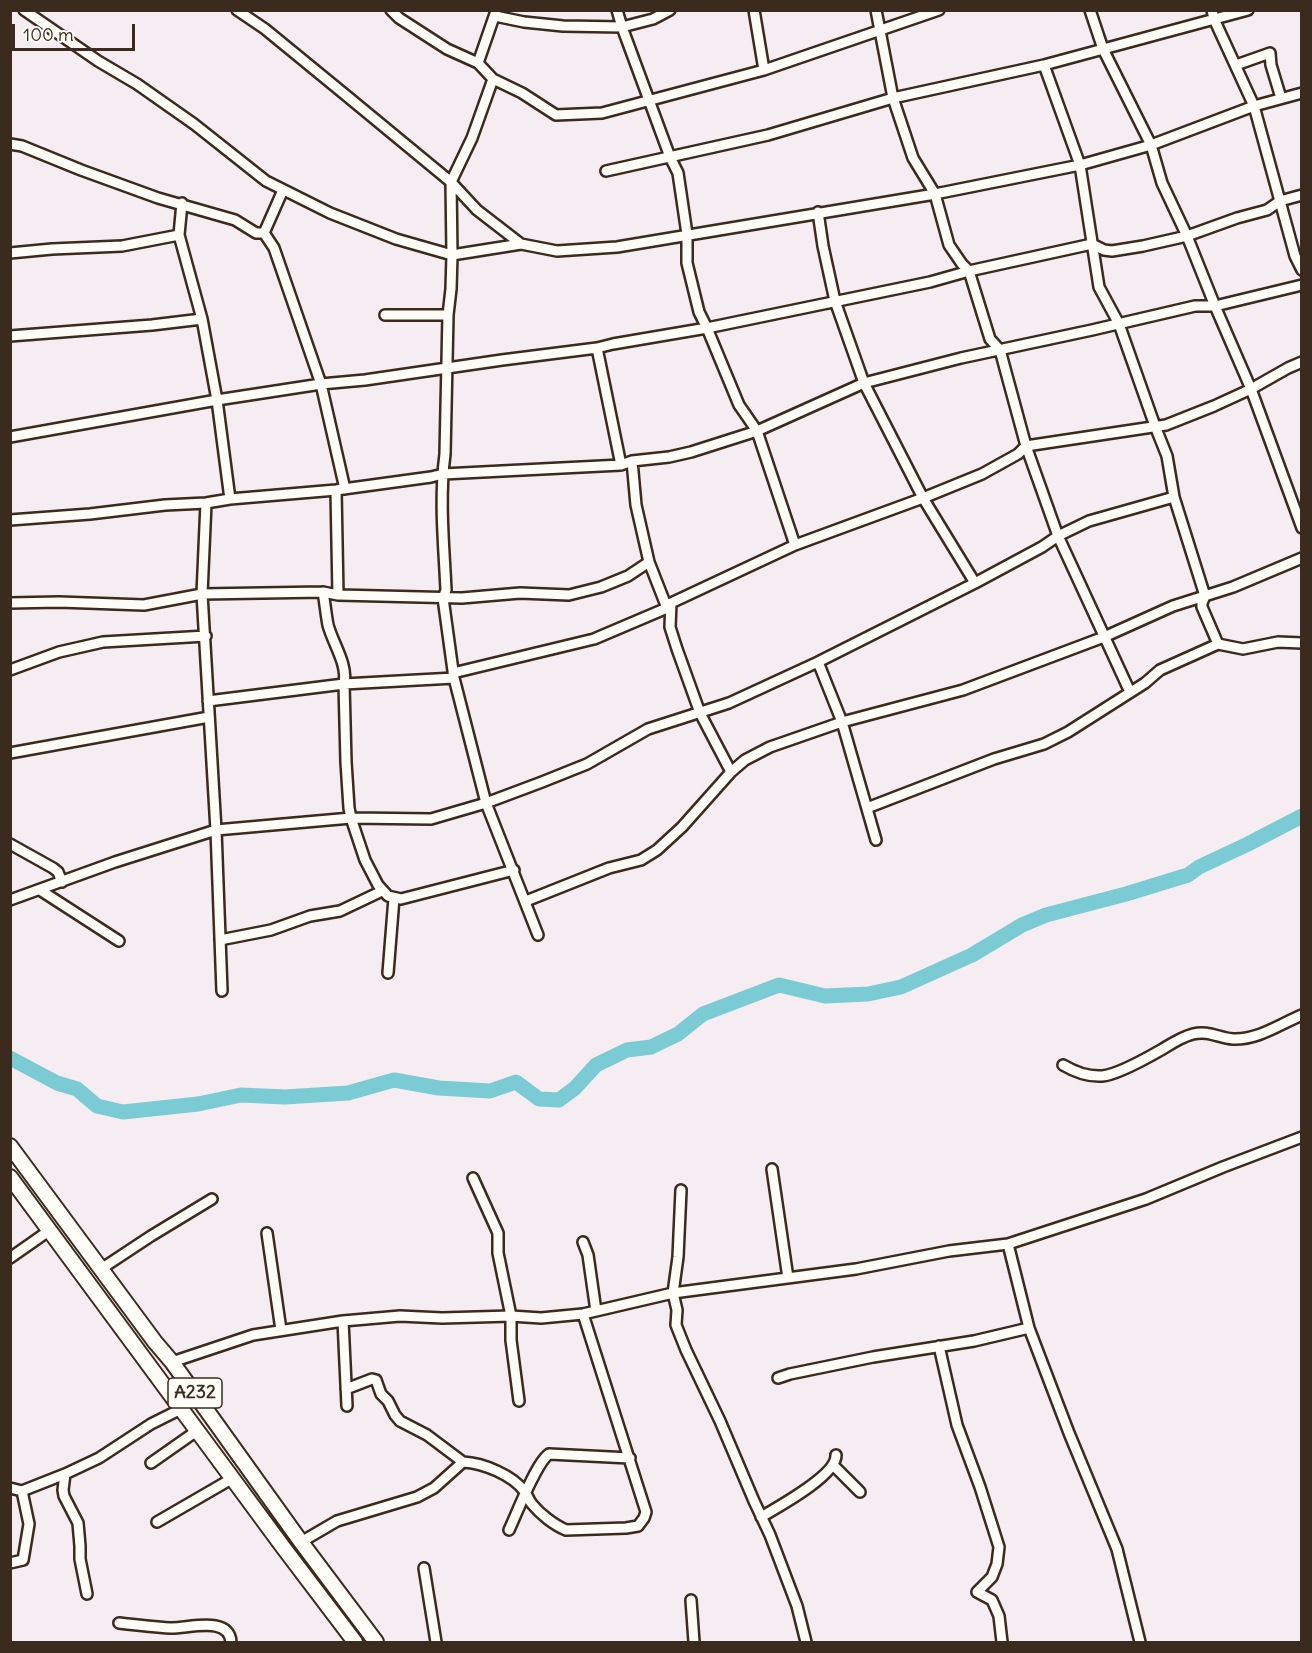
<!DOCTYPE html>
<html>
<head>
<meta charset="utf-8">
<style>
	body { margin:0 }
	#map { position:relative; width:1312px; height:1653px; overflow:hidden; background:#f5edf2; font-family:Delius,sans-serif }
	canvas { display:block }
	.frame { position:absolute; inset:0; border:12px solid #3b2a1e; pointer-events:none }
	.scale { position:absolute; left:12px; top:24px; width:123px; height:27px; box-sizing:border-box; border:3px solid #3b2a1e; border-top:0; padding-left:8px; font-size:18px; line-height:21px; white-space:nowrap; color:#3b2a1e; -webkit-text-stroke:4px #fdfcf7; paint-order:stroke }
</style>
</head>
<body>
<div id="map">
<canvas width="1312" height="1653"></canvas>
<div class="frame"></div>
<div class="scale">100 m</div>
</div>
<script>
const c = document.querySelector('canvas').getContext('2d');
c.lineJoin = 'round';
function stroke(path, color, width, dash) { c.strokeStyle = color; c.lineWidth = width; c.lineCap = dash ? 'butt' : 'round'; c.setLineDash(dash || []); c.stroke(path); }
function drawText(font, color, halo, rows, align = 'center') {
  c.font = font + ' Delius,sans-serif'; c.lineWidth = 6; c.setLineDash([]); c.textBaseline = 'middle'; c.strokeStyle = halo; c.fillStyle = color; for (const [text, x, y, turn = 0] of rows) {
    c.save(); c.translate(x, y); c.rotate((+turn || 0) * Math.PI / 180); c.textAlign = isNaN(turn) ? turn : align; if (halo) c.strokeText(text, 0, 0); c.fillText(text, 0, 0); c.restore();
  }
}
stroke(new Path2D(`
	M10 1058 57 1083 77 1089 97 1106 123 1112 198 1104 241 1095 285 1097 348 1093 394 1080 439 1088 490 1091 516 1082 539 1099 559 1100 575 1088 596 1065 627 1050 651 1047 678 1034 703 1014 779 985 825 996 868 994 901 987 972 955 1022 925 1046 915 1126 894 1188 875 1199 867 1248 844 1302 816`), '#7bcbd5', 15);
const minor = new Path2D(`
	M24 10 98 61 137 84 194 124 266 181 330 213 396 239 452 255 521 244 557 251 617 247 935 194 1080 165 1151 145 1254 106 1302 93
	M237 10 265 29 348 97 451 182 477 210 521 244
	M391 10 399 18 447 49 478 63 493 79 522 93 556 115 602 113 764 70 939 10
	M617 10 622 27 670 157 678 173 687 234V263L699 312 707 328 739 405 757 431 795 545
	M754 10 764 70
	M876 10 893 98 913 158 935 194 949 245 962 264 969 271 990 339 1000 350 1026 446 1058 536 1130 692
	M1090 10 1103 49 1151 145 1162 183 1187 236 1215 306 1251 389 1302 528
	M1212 10 1214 19 1254 106 1295 256 1302 270
	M495 16 524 22 563 26 622 27 653 19 670 10
	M478 63 496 11
	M1044 65 1080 165 1099 287 1119 324 1155 426 1167 456 1174 497 1205 596 1202 603V607L1218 644
	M1236 65 1270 53 1271 65 1281 98
	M493 79 472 138 451 182 452 255 451 289 448 315 445 454C439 499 444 546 446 590L443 598 454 678 486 803 538 935
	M10 144 22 146 81 170 158 198 235 220 256 233H264L274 248 321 384 345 489
	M606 171 768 135 893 98 1044 65 1248 10
	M182 203 179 235 202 319 217 400 230 499
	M818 212 823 246 835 301 864 383 923 498 975 583
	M264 233 283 190
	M10 253 52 249 122 246 179 235
	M385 315H448
	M10 336 152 325 202 319
	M597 348 621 465
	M10 437 217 400 321 384 365 380 502 360 597 348 613 344 707 328 930 282 969 271 1092 244 1104 250 1112 251 1143 246 1187 236 1237 218 1267 210 1280 201 1302 195
	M632 461 636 505 649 562 667 608
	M336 490 338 595
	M206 503 202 594 216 830 222 991
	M10 520 90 514 165 505 206 503 230 499 336 490 431 477 443 474 621 465 632 461 669 457 691 452 757 431 864 383 961 358 1092 330 1195 306H1215L1302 285
	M323 592C325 603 326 615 328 625 333 644 348 664 344 684L346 762 349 808 351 818 365 860 378 885 388 896 401 899 514 870
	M10 603 59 602 144 605 202 594 323 592 338 595 462 598 520 593 569 595 601 587 628 576 649 562
	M671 603 670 627 677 649 700 713 731 772
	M818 662 842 722 876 840
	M10 670 59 652 103 642 206 636
	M453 673 594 639 667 608 671 603 795 545 923 498 982 474 1018 454 1026 446 1166 425 1214 406 1251 389 1288 368 1302 362
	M208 701 344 684 454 678
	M10 753 209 717
	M867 808 994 759 1044 744 1068 732 1145 683 1160 670 1218 644 1243 649 1278 642 1302 643
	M10 844 53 868 58 872 62 882
	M40 890 119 941
	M10 900 115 862 216 830 351 818 431 819 486 803 542 782 587 764 648 729 729 703 818 662 975 583 1042 547 1058 536 1089 521 1174 497
	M526 901 609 868 641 860 657 850 682 827 731 772 745 760 770 747 842 722 963 690 1104 637 1173 606 1233 587 1302 558
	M220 940 271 930 310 916 340 911 382 891
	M388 973 394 898
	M1063 1065C1075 1072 1088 1077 1102 1076 1117 1075 1147 1058 1161 1050 1171 1044 1181 1037 1193 1034 1208 1030 1219 1038 1233 1039 1258 1040 1280 1024 1302 1015
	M772 1169 788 1278
	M473 1178 498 1233V1253L511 1316V1340L519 1401
	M681 1190 678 1257 673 1293 677 1310 676 1325 686 1350 720 1421 754 1501 770 1535 797 1606 806 1642
	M267 1233 281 1330
	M583 1242 588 1255 596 1311
	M1008 1244 1029 1328 1069 1433 1117 1549 1140 1642
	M10 1258 50 1230
	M101 1269 151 1236 212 1199
	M343 1321 347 1406
	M939 1346 957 1425 980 1487 999 1547 997 1564 992 1577 977 1592 992 1600 999 1616 1002 1642
	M172 1362 253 1335 343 1321 400 1316 442 1318 511 1316 541 1318 583 1314 673 1293 856 1269 949 1251 1008 1244 1146 1199 1223 1167 1302 1137
	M778 1378 790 1374 873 1357 974 1341 1029 1328
	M346 1389 372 1379 376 1380 381 1394 388 1401 395 1415 400 1421 427 1435 463 1462
	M151 1463 198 1430
	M833 1465 860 1492
	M65 1474 63 1490 64 1496 78 1523 80 1546V1559L87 1594
	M10 1488 22 1491 65 1474 99 1458 151 1424 181 1409
	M761 1517C778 1507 837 1475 836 1455
	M157 1522 233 1478
	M509 1530C517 1513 536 1463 549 1454L630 1458
	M301 1542 337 1521 417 1497 434 1488 463 1462C483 1463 513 1475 525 1492 528 1496 529 1501 532 1504 540 1514 554 1525 566 1530L626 1528 638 1526 644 1518 646 1512 583 1314
	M10 1563 23 1560 29 1524 22 1491
	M424 1568 436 1642
	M691 1600 694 1642
	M119 1623C136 1625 153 1627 170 1628 187 1629 229 1615 231 1642`);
const highway = new Path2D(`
	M10 1146 155 1342 172 1362 301 1542 376 1642
	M10 1177 283 1547 355 1642`);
stroke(minor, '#3b2a1e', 14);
stroke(highway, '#3b2a1e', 18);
stroke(minor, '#fdfcf7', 9);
stroke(highway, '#fdfcf7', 14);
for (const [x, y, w] of [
	[195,1393,54]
]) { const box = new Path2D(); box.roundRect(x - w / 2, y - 15, w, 30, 4.5); c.fillStyle = '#fdfcf7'; c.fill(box); stroke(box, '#3b2a1e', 1.5); }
drawText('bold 18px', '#3b2a1e', null, [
	["A232",195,1393]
]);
</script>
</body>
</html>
